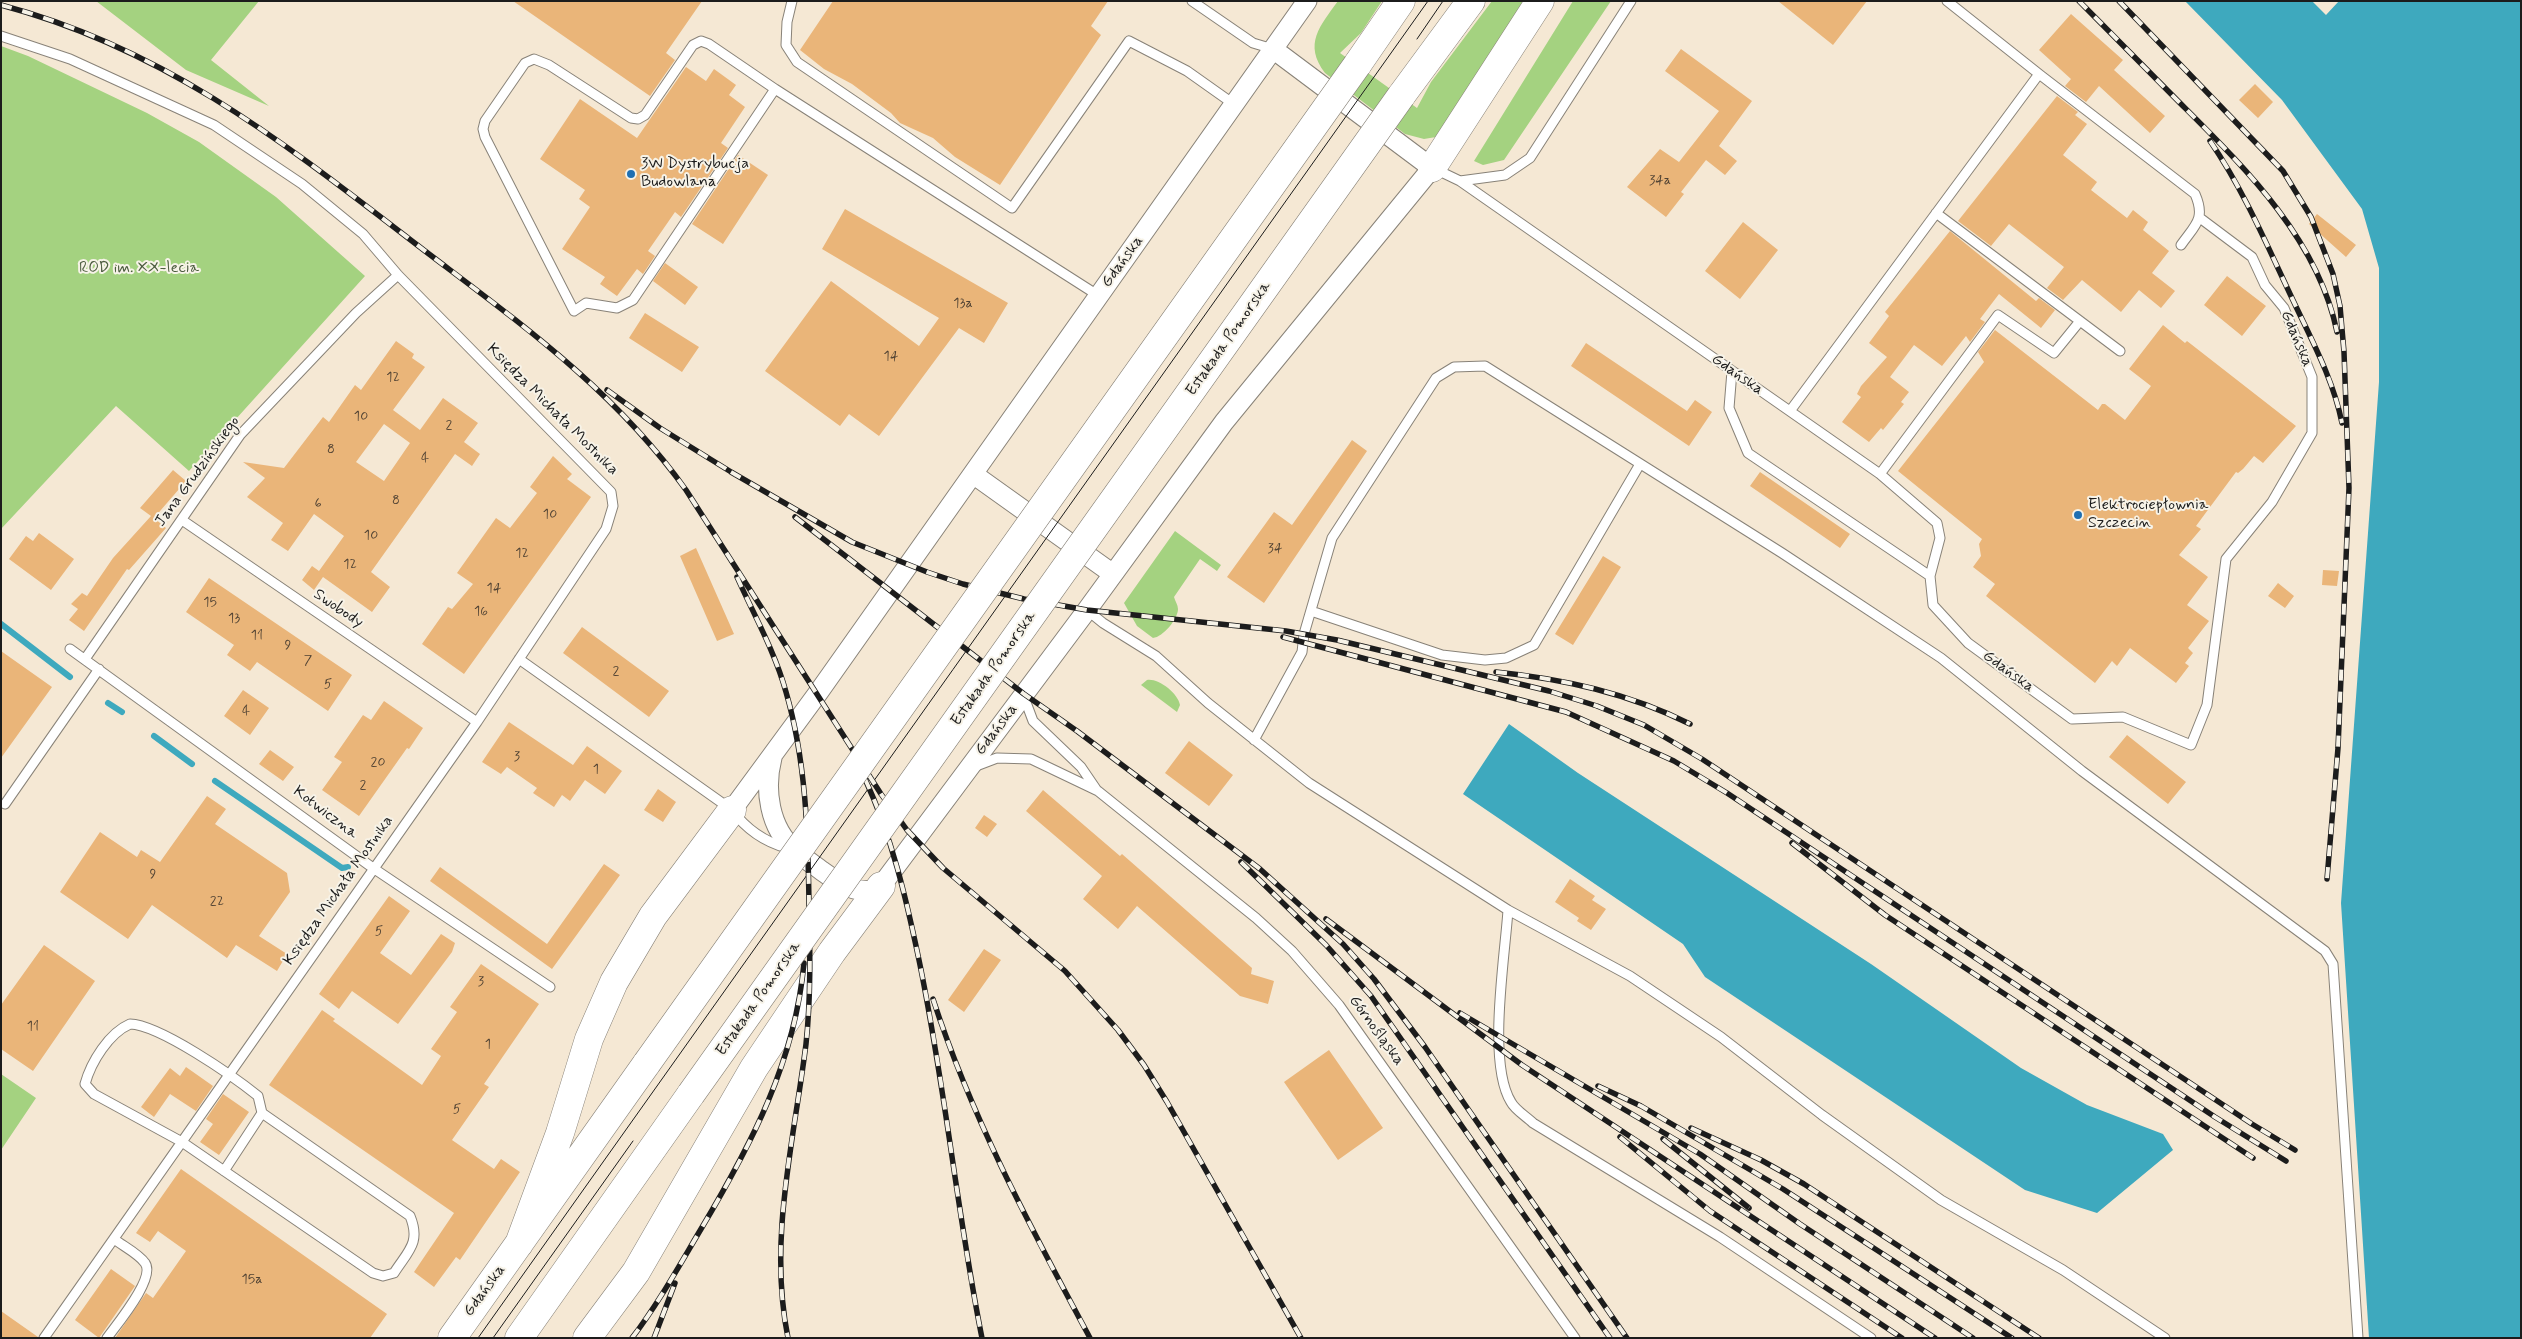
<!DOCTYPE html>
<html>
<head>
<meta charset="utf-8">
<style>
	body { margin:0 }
	#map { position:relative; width:2522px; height:1339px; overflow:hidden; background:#f5e8d4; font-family:Mynerve,sans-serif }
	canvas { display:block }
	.frame { position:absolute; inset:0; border:2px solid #1c1c1c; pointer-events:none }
</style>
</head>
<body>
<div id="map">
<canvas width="2522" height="1339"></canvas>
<div class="frame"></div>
</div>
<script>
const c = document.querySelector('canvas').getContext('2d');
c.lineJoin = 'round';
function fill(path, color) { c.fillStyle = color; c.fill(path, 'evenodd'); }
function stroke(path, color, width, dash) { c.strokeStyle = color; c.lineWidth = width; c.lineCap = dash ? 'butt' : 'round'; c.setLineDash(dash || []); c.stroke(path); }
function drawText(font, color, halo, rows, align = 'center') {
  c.font = font + ' Mynerve,sans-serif'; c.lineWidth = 4; c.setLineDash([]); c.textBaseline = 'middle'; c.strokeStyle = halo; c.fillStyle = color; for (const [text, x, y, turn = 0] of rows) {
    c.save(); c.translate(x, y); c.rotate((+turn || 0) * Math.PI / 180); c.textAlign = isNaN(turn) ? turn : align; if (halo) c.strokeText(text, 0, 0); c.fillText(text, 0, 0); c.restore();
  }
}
fill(new Path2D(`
	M96 1H259L211 60 269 106 186 70Z
	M1338 1H1382L1361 33 1340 53 1417 108 1431 82 1492 1H1527L1436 137 1424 139 1405 134 1325 73C1303 44 1320 26 1338 1Z
	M1573 1H1611L1504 160 1483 165 1474 161Z
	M1 46 28 56 147 113 199 142 276 197 365 276 189 471 116 406 1 529Z
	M1175 531 1221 565 1217 571 1200 559 1174 597C1175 601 1178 605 1178 609 1178 619 1163 637 1153 638L1137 626 1124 603Z
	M1147 680C1158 678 1178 693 1180 705L1177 712 1141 685Z
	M1 1074 36 1098 1 1150Z`), '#a4d280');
fill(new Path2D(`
	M2185 1H2312L2326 15 2339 1H2521V1338H2369L2341 903 2379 382V268L2362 209 2282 100Z
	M1509 724 1578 773 1871 964 2021 1068 2087 1105 2163 1134 2173 1150 2097 1213 2025 1190 1705 977 1683 944 1463 794Z`), '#3ea9be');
stroke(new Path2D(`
	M1 624 70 677
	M108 703 122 712
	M154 736 192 764
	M215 781 342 868 348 867`), '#3ea9be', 6);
fill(new Path2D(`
	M513 1H702L666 53 675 60 650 96Z
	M833 1H1108L1091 26 1101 35 1000 185 955 157 933 138 900 123 891 113 852 84 824 69 800 50Z
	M1778 1H1867L1833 45Z
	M2071 14 2123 60 2114 70 2165 116 2150 133 2099 86 2086 102 2065 86 2071 79 2039 50Z
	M1681 49 1752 101 1719 146 1737 161 1725 175 1706 160 1681 192 1684 194 1666 217 1627 187 1660 149 1679 162 1719 111 1665 71Z
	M686 67 706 81 714 69 736 85 729 95 745 107 721 143 728 148 681 217 675 212 648 251 655 256 643 274 637 269 617 296 600 284 605 277 562 249 590 207 579 199 585 190 540 159 580 99 637 138Z
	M2255 84 2273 102 2258 118 2239 100Z
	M2057 96 2078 112 2075 115 2087 124 2063 155 2097 182 2091 190 2127 218 2133 210 2148 222 2143 230 2169 251 2152 273 2175 291 2161 308 2139 290 2121 312 2082 280 2063 300 2047 288 2064 267 2009 224 1991 246 1958 221Z
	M738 155 768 175 723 244 692 224Z
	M845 209 1008 303 984 343 959 328 879 436 849 414 840 426 765 371 831 281 919 346 939 318 822 249Z
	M2317 214 2356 245 2346 257 2309 224Z
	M1743 222 1778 250 1740 299 1705 271Z
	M1950 231 2036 301 2039 298 2055 310 2041 328 1999 294 1980 319 1985 322 1970 342 1966 336 1942 366 1914 345 1890 377 1909 392 1901 402 1904 404 1883 430 1881 428 1869 442 1842 422 1861 397 1857 394 1861 386 1887 357 1869 343 1889 316 1885 312Z
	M665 263 698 287 685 305 653 281Z
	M2227 276 2266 306 2242 336 2204 305Z
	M645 313 699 347 682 372 629 338Z
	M2163 325 2185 343 2187 341 2296 426 2263 463 2254 456 2243 469 2238 473 2236 472 2196 526 2201 529 2179 555 2208 577 2187 605 2209 621 2188 648 2193 653 2185 663 2189 666 2176 683 2130 648 2117 666 2112 661 2095 683 1986 596 1995 584 1973 567 1981 556 1979 544 1982 539 1898 471 1984 362 1978 352 1995 330 2098 410 2102 404H2105L2125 420 2151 386 2129 369Z
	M396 341 414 354 412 358 425 367 393 410 420 430 443 398 478 423 464 442 480 454 472 466 455 454 371 572 390 587 372 612 323 577 314 590 302 580 312 566 319 571 344 536 314 514 288 551 271 540 283 523 247 497 265 478 243 462 284 468 323 417 329 422 355 385 361 390ZM384 424 410 443 384 481 356 462Z
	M1586 343 1687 411 1695 400 1712 412 1689 446 1571 366Z
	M1352 440 1367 451 1264 603 1227 577 1274 512 1292 525Z
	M553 456 572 474 567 479 591 497 464 674 422 644 448 607 452 609 473 584 457 573 496 518 510 528 537 493 530 487Z
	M173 470 186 481 154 518 166 528 129 570 127 569 84 631 69 620 78 609 71 604 82 593 87 596 113 558 151 516 140 508Z
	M1760 472 1850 534 1840 548 1750 486Z
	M39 533 74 559 51 590 9 559 26 536 33 541Z
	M696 548 734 634 717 641 680 556Z
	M1603 556 1621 567 1573 645 1555 634Z
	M2323 570 2339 571 2337 586 2322 585Z
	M209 578 352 675 328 711 257 662 250 671 227 655 234 645 186 612Z
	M2278 583 2294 596 2285 608 2268 596Z
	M582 627 669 691 649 717 563 653Z
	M1 651 52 687 1 758Z
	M243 690 269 708 250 735 224 716Z
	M384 701 423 728 409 749 407 748 359 816 322 790 342 762 334 757 363 715 371 720Z
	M509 722 573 765 587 746 622 771 605 794 585 780 570 801 562 795 554 807 533 793 537 788 507 767 501 774 482 762Z
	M2127 735 2186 782 2168 804 2109 757Z
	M1189 741 1233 775 1209 806 1165 773Z
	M270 750 294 767 283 781 259 764Z
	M658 789 676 802 663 822 644 810Z
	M1043 790 1120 856 1122 854 1252 968 1251 974 1274 981 1268 1004 1240 996 1137 906 1118 929 1083 899 1102 876 1026 811Z
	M207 796 226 809 215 824 287 873 290 892 259 936 287 954 277 971 236 945 227 958 152 905 128 939 60 892 100 832 137 857 141 850 160 862Z
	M984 815 997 824 987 837 975 828Z
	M604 864 620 875 552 969 430 881 440 867 547 944Z
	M1570 879 1595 896 1592 900 1606 909 1591 930 1577 921 1579 918 1555 902Z
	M389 896 410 911 380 953 411 975 441 934 455 943 452 952 398 1024 352 991 339 1009 319 994Z
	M44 945 95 981 33 1071 1 1049V1005Z
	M984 949 1001 960 964 1012 948 1000Z
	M481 964 539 1004 484 1084 489 1087 452 1140 494 1169 501 1159 520 1172 460 1260 456 1257 434 1287 414 1272 454 1213 269 1085 322 1010 335 1019 333 1021 422 1085 441 1056 431 1049 457 1012 450 1007Z
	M1329 1050 1383 1128 1338 1160 1284 1082Z
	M186 1067 213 1086 196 1111 170 1094 154 1117 141 1107 170 1068 180 1076Z
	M223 1094 249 1112 219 1155 200 1142 213 1124 206 1119Z
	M181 1169 387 1314 370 1338H115L146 1293 153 1298 186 1251 158 1231 150 1242 136 1233Z
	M111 1269 135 1286 99 1338 75 1320Z
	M1 1311 38 1337V1338H1Z`), '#eab579');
const lane = new Path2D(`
	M792 1 787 22 786 45 797 62 1012 208 1129 41 1187 71 1235 105
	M1192 1 1253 43 1273 49
	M1 36 70 59 214 125 302 184 363 234 398 275 611 492 613 506 606 529 477 722 44 1338
	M2039 74 2195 194C2206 219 2195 225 2181 245
	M775 89 709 44 701 41 693 45 645 115 638 119 631 118 549 65 534 59 525 63 485 121 483 129 485 137 574 311 586 303 617 308 633 300 775 89 1099 296
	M1435 169 1460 181 1880 474 1937 523 1940 538 1930 576 1933 605 1968 643 2072 719 2123 717 2191 745 2207 705 2226 559 2272 502 2312 433V377L2284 308 2265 285 2252 257 2200 218
	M1460 181 1505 175 1530 158 1631 1
	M1936 213 2120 351
	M1732 371 1729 408 1748 453 1930 576
	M1790 411 2039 74 1947 1
	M1880 474 1998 315 2054 353 2080 321
	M182 520 477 722
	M1087 610 1103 623 1156 656 1208 703 1309 783 1508 910 1630 976 1721 1037 1822 1115 1941 1200 2063 1270 2165 1338
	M1311 611 1442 655 1485 660 1506 658 1534 645 1640 464
	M70 649 373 868 550 987
	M85 659 240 435 356 313 398 275
	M519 659 732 810C746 829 765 842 787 848
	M1024 697 1033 721 1081 767 1096 789
	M1254 740 1302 652 1304 634 1332 538 1436 378 1454 367 1485 366 1782 553 1941 658 2082 771 2325 951 2333 964 2358 1338
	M976 766 997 758 1031 759 1098 791 1256 918 1292 951 1339 1005 1575 1338
	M5 804 99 669
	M1508 910C1505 957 1487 1063 1511 1102 1515 1110 1527 1117 1533 1123L1720 1237 1871 1338
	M130 1024C160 1025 233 1076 258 1096L262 1113 410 1216C421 1243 408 1251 394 1273L383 1276 373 1273 182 1142 94 1094 85 1084C91 1062 109 1033 130 1024Z
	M224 1171 262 1113
	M107 1338C117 1324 156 1278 145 1263 139 1254 123 1246 114 1239`);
const street = new Path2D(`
	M973 474 1113 574
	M772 758C764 789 769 828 795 850 803 858 813 864 822 871 840 884 855 894 878 890
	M732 810 818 693 1307 1
	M881 886 1087 610 1224 422 1432 168 1273 49`);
const primary = new Path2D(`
	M1357 65 1401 1
	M1401 96 1471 1
	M1432 168 1540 1
	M519 1244 560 1133 589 1039 614 982 653 916 732 810
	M452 1338 647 1063
	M519 1338 691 1094
	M587 1338 636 1272 754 1068 832 952 881 886`);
stroke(lane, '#888278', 11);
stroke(street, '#888278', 21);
stroke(primary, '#888278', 29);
stroke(lane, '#fff', 9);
stroke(street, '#fff', 19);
stroke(primary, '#fff', 28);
stroke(new Path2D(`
	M1417 39 1443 1
	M478 1338 1428 1
	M493 1338 633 1141`), '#1c1c1c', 1);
const rail = new Path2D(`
	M2079 1C2113 35 2147 70 2181 104 2245 168 2318 239 2337 332
	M2119 1 2283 171 2311 217 2333 274 2340 306 2344 352 2349 488 2338 748 2327 879
	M1 5C171 50 293 150 429 254 524 326 616 392 686 490L881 794 907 830 943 868 1065 971 1118 1030 1144 1065 1167 1102 1301 1338
	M2210 141C2243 189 2266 243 2291 296 2310 337 2333 378 2342 423
	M607 390 660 428 736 475
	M731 472 852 542 927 572 963 584 1024 599 1087 610 1286 631 1337 640 1549 691 1597 706 1644 725 1702 759 2252 1124 2295 1150
	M795 517 1024 694 1077 731 1260 869 1343 944 1374 979 1425 1047 1627 1338
	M737 577C754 615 775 652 786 692 806 761 808 832 809 904 810 951 811 997 806 1044 794 1141 768 1240 788 1338
	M1283 637 1566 712 1674 761 1727 793 2215 1117 2286 1161
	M1496 672C1564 679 1628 693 1690 724
	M865 779C892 837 906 898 919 960 945 1085 957 1213 982 1338
	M1792 843 1885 915 2253 1158
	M1241 862 1326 945 1371 996 1610 1338
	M1326 919 1522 1065 1935 1338
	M933 999C972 1119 1031 1228 1090 1338
	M1460 1013 1700 1154 1800 1224 1973 1338
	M1598 1086 1641 1106 1783 1189 2012 1338
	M1691 1128 1761 1160 1804 1184 2039 1338
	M1620 1137 1710 1211 1902 1338
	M1663 1139 1749 1208
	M632 1338C658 1304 679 1266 701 1229 751 1145 795 1062 804 963
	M654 1338 675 1283`);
stroke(rail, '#1c1c1c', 5.5);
stroke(rail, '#f7f3e8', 4, [11]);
const primaryBridge = new Path2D(`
	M647 1063 1357 65
	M691 1094 1401 96`);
stroke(primaryBridge, '#888278', 29, []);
stroke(primaryBridge, '#fff', 28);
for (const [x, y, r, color] of [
	[631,174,5,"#1f6fb2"],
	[2078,515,5,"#1f6fb2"]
]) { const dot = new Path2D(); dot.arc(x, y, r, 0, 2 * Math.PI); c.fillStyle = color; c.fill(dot); stroke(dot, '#f7f3e8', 2); }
drawText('14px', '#504233', null, [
	["34a",1660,181],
	["13a",963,304],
	["14",891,357],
	["12",393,378],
	["10",361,417],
	["2",449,426],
	["8",331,450],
	["4",425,459],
	["8",396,501],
	["6",318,504],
	["10",550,515],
	["10",371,536],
	["34",1275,549],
	["12",522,554],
	["12",350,565],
	["14",494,589],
	["15",210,603],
	["16",481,612],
	["13",234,619],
	["11",257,636],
	["9",288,646],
	["7",308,661],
	["2",616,672],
	["5",328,685],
	["4",246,712],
	["3",517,757],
	["20",378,763],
	["1",596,770],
	["2",363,786],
	["9",153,875],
	["22",217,902],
	["5",379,932],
	["3",481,982],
	["11",33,1027],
	["1",488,1045],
	["5",457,1110],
	["15a",252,1280]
]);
drawText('16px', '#1c1c1c', '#f7f3e8', [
	["3W Dystrybucja",641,165],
	["Budowlana",641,183],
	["Elektrociepłownia",2088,506],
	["Szczecin",2088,524]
], 'left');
drawText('16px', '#1c1c1c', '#f7f3e8', [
	["Gdańska",1123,262,-54],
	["Estakada Pomorska",1229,339,-55],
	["Gdańska",2296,339,67],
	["Gdańska",1737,375,35],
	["Księdza Michała Mostnika",552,410,45],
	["Jana Grudzińskiego",198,472,-54],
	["Swobody",338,609,34],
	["Estakada Pomorska",994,669,-55],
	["Gdańska",2008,672,36],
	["Gdańska",997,730,-53],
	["Kotwiczna",325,813,37],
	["Księdza Michała Mostnika",339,891,-55],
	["Estakada Pomorska",759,999,-55],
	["Górnośląska",1376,1031,54],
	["Gdańska",485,1291,-54]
]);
drawText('16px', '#4c5c3f', '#f7f3e8', [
	["ROD im. XX-lecia",139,269]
]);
</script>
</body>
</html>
